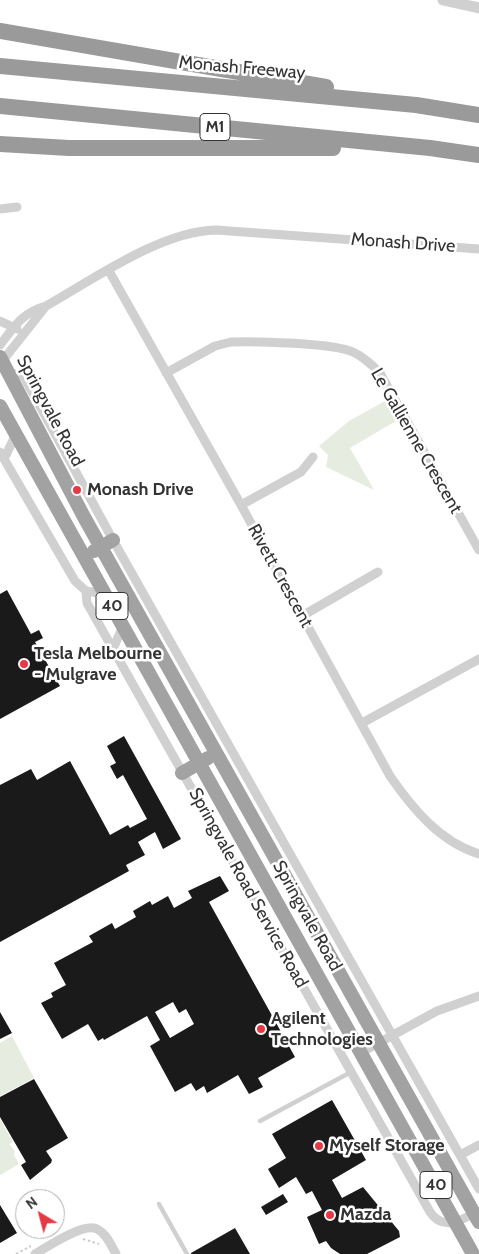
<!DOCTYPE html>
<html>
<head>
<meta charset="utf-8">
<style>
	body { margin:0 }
	#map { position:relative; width:479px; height:1254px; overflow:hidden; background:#fff; font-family:Cabin,sans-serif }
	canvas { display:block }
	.north { position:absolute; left:15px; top:1189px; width:50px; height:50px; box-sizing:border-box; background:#fff; border:1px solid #adadad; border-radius:50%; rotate:323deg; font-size:14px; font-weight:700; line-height:20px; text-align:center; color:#333 }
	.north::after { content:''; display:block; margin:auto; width:18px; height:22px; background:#e63946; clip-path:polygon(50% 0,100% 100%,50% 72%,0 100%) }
</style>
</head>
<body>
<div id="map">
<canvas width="479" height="1254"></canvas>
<div class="north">N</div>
</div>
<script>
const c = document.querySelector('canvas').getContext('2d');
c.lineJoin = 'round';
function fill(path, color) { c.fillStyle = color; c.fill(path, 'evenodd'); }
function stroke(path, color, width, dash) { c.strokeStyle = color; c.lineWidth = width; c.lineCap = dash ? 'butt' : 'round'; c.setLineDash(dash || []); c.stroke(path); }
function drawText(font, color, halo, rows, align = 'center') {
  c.font = font + ' Cabin,sans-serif'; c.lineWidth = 5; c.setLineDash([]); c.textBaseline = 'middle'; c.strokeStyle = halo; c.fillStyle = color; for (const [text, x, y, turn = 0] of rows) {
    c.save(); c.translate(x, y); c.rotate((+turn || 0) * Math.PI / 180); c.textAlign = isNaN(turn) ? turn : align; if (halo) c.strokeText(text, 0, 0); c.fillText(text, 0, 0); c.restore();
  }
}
fill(new Path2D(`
	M385 401 396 421 350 448 374 490 326 467 328 455 319 446 349 421Z
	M12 1036 34 1078 0 1096V1043Z
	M0 1119 13 1142 9 1144 15 1151 14 1155 19 1164 0 1175Z`), '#e6ecdf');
fill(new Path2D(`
	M7 590 31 634 39 630 43 638 35 642 60 686 0 719V594Z
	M124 736 181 839 163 849 155 832 138 842 145 855 126 865 129 871 0 942V785L31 769 37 780 70 761 110 835 128 825 130 828 147 819 123 775 117 779 110 766 116 763 107 746Z
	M220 876 229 891 209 902 295 1057 258 1078 263 1087 249 1094 238 1075 207 1093 204 1086 196 1091 191 1083 175 1092 150 1046 160 1040 147 1016 104 1040 103 1038 98 1041 88 1024 62 1039 41 1003 53 997 51 993 66 985 54 963 93 942 89 936 112 923 115 929 136 917 133 911 150 901 152 905 168 896 174 908 192 898 188 891ZM173 1002 179 1013 186 1009 194 1024 170 1038 155 1012Z
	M0 1012 12 1033 0 1039Z
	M34 1079 68 1138 46 1151 52 1160 51 1163 30 1180 21 1165 26 1162 0 1117V1097Z
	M332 1100 366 1160 332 1180 342 1198 363 1187 399 1231 400 1237 367 1254H340L331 1248 326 1241 319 1244 307 1217 322 1210 312 1191 306 1194 296 1177 279 1188 268 1169 286 1158 272 1134Z
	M283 1194 288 1202 266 1215 261 1207Z
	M0 1205 17 1233 0 1243Z
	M235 1228 250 1254H191V1253Z`), '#1a1a1a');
stroke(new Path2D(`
	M83 1239 99 1244
	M16 1254 31 1246`), '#cdcdcd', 2, [2.5, 2.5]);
stroke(new Path2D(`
	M260 1121 351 1072
	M159 1204 187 1254`), '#d0d0d0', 4.5);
stroke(new Path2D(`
	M0 209 17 207
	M109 271 241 505 390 776C412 808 440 842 479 854
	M0 321 17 329
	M0 345C14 327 23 312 46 306 94 279 161 231 216 230L479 249
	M0 364 46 306
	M166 373 215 346 231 342C254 341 334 343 353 352 364 357 372 365 380 373L479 550
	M10 376 15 374 24 377 113 540 479 1189
	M0 452 75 581 86 591 106 594
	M4 459 16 434
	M241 505 301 472 313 457
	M86 591 87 603 430 1212C442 1230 459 1222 474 1213
	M302 616 378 572
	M113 649 123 626
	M362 723 479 659
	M362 1052 437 1011 479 996
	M460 1155 479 1145
	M35 1254C47 1247 84 1222 97 1229 106 1233 111 1245 116 1254`), '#d0d0d0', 9);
stroke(new Path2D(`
	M443 0 479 8`), '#d0d0d0', 11);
stroke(new Path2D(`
	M0 357 84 517 479 1222
	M0 406 473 1254
	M94 551 113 540
	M182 773 208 758`), '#a2a2a2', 14);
stroke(new Path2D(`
	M0 31 326 87
	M0 66 416 105 479 115
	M0 106 430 148 479 155
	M0 144 69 148H333`), '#9a9a9a', 16);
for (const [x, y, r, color] of [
	[77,490,5,"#e63946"],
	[24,664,5,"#e63946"],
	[261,1029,5,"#e63946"],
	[319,1146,5,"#e63946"],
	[330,1215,5,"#e63946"]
]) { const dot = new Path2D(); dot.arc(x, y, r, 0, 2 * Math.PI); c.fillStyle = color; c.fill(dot); stroke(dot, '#fff', 2); }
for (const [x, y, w] of [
	[215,127,30],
	[112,606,32],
	[436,1185,32]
]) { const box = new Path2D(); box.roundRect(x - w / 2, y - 13.5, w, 27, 4); c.fillStyle = '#fff'; c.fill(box); stroke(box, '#333', 1); }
drawText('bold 16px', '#333', null, [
	["M1",215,127],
	["40",112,606],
	["40",436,1185]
]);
drawText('18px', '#333', '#fff', [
	["Monash Freeway",242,68,5],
	["Monash Drive",403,243,4],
	["Springvale Road",50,411,62],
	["Le Gallienne Crescent",416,441,60],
	["Rivett Crescent",280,576,61],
	["Springvale Road Service Road",248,888,61],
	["Springvale Road",307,916,61]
]);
drawText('bold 18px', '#333', '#fff', [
	["Monash Drive",87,490],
	["Tesla Melbourne",34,654],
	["- Mulgrave",34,675],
	["Agilent",271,1019],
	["Technologies",271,1040],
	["Myself Storage",329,1146],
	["Mazda",340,1215]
], 'left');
</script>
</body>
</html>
